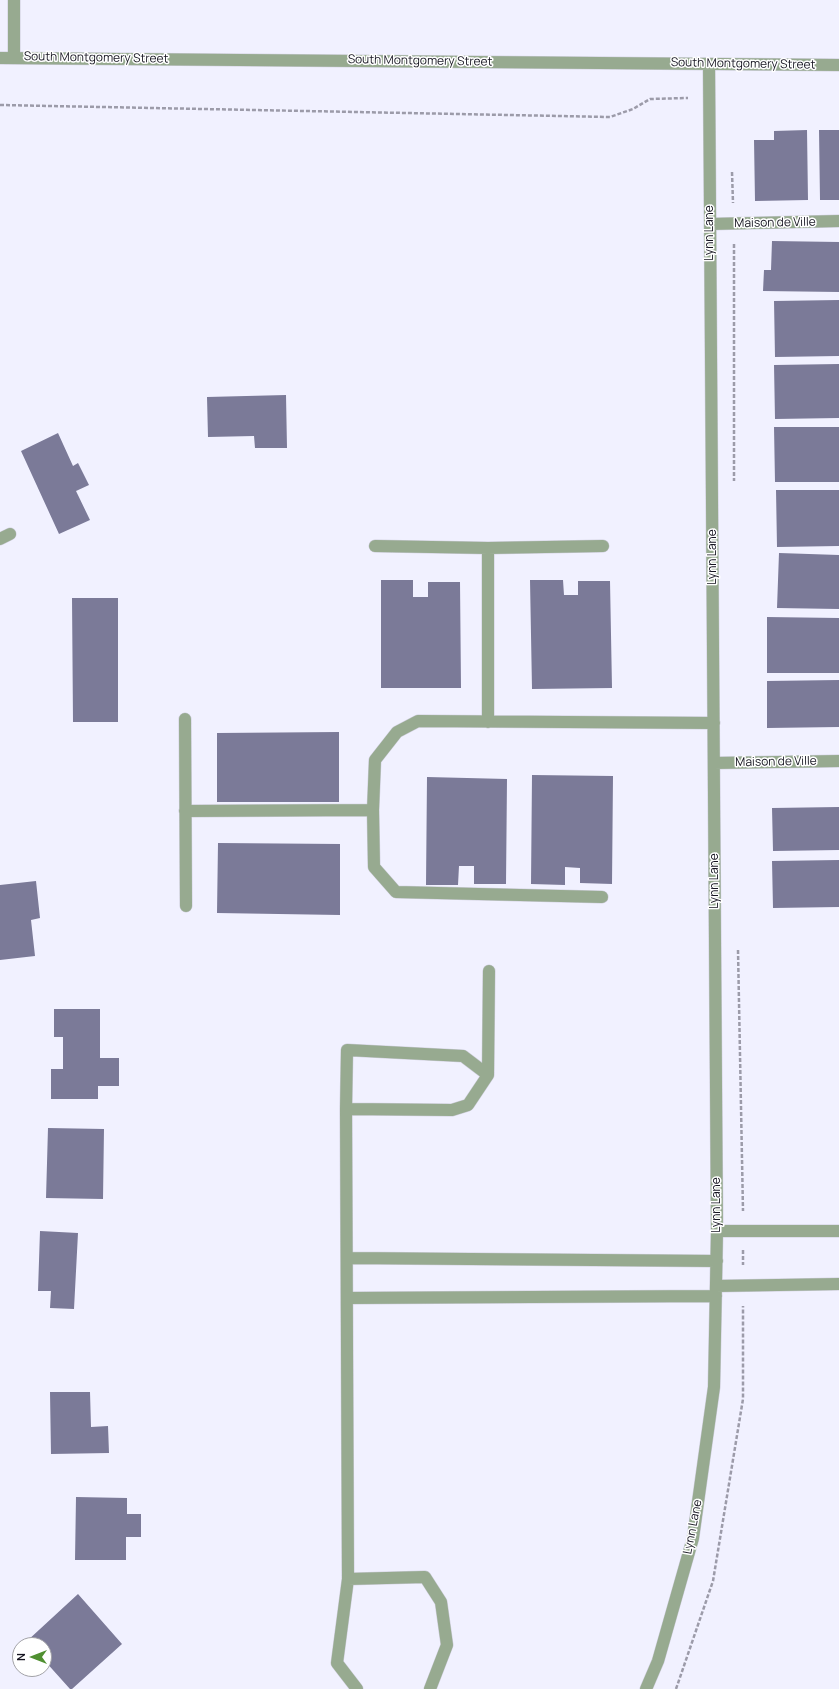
<!DOCTYPE html>
<html>
<head>
<meta charset="utf-8">
<style>
	body { margin:0 }
	#map { position:relative; width:839px; height:1689px; overflow:hidden; background:#f1f1ff; font-family:Manrope,sans-serif }
	canvas { display:block }
	.north { position:absolute; left:12px; top:1637px; width:40px; height:40px; box-sizing:border-box; background:#fff; border:1px solid #a1a1a6; border-radius:50%; rotate:270deg; font-size:11px; font-weight:700; line-height:16px; text-align:center; color:#151420 }
	.north::after { content:''; display:block; margin:auto; width:14px; height:18px; background:#509031; clip-path:polygon(50% 0,100% 100%,50% 72%,0 100%) }
</style>
</head>
<body>
<div id="map">
<canvas width="839" height="1689"></canvas>
<div class="north">N</div>
</div>
<script>
const c = document.querySelector('canvas').getContext('2d');
c.lineJoin = 'round';
function fill(path, color) { c.fillStyle = color; c.fill(path, 'evenodd'); }
function stroke(path, color, width, dash) { c.strokeStyle = color; c.lineWidth = width; c.lineCap = dash ? 'butt' : 'round'; c.setLineDash(dash || []); c.stroke(path); }
function drawText(font, color, halo, rows, align = 'center') {
  c.font = font + ' Manrope,sans-serif'; c.lineWidth = 3; c.setLineDash([]); c.textBaseline = 'middle'; c.strokeStyle = halo; c.fillStyle = color; for (const [text, x, y, turn = 0] of rows) {
    c.save(); c.translate(x, y); c.rotate((+turn || 0) * Math.PI / 180); c.textAlign = isNaN(turn) ? turn : align; if (halo) c.strokeText(text, 0, 0); c.fillText(text, 0, 0); c.restore();
  }
}
fill(new Path2D(`
	M807 130 808 200 755 201 754 140H774V131Z
	M819 130H839V200H820Z
	M772 241 839 242V292L763 291 764 270H771Z
	M839 300V356L775 357 774 301Z
	M839 364V418L775 419 774 365Z
	M286 395 287 448H255L254 436 208 437 207 397Z
	M774 427H839V482H775Z
	M58 433 73 466 78 463 89 485 76 491 90 520 59 534 21 451Z
	M776 490H839V546L777 547Z
	M779 553 839 555V609L777 608Z
	M381 580H413V597H428V582H460L461 688H381Z
	M530 580H563L564 595H578V581H610L612 688 532 689Z
	M72 598H118V722H73Z
	M767 617 839 618V673H767Z
	M839 680V727L767 728V681Z
	M339 732V802H217V733Z
	M532 775 613 776 612 884 580 883V868L565 867V885L531 884Z
	M427 777 507 779 506 884H474V866H459L458 885H426Z
	M839 807V850L773 851 772 808Z
	M218 843 340 844V915L217 913Z
	M839 860V907L773 908 772 861Z
	M36 881 40 918 31 920 35 956 0 960V885Z
	M54 1009H100V1058H119V1086H98V1099H51V1069H63V1037H54Z
	M48 1128 104 1129 103 1199 46 1198Z
	M40 1231 78 1233 74 1309 50 1308 51 1291H38Z
	M50 1392H90L91 1427 108 1426 109 1453 51 1454Z
	M76 1497 127 1498V1514H141V1537H126V1560H75Z
	M78 1594 122 1644 72 1689H70L44 1660V1645H30L27 1641Z`), '#7b7a98');
const minor = new Path2D(`
	M14 0V57
	M0 58 839 65
	M710 224 839 221
	M0 539 10 534
	M375 546 488 548 603 546
	M488 548V722
	M185 719 186 906
	M714 763 839 761
	M185 811 373 810
	M602 897 396 892 374 867 373 810 375 760 397 732 418 721 714 723
	M346 1109 452 1110 468 1105 488 1075 489 971
	M717 1231H839
	M347 1258 717 1261
	M716 1286 839 1284
	M347 1298 716 1296
	M348 1579 425 1577 441 1602 447 1645 430 1689
	M357 1689 337 1663 348 1579 346 1109 347 1050 463 1056 488 1075
	M646 1689 658 1661 693 1538 714 1387 717 1231 709 64`);
stroke(minor, '#cecedb', 13);
stroke(new Path2D(`
	M0 105 610 117 633 109 650 99 688 98
	M732 172 733 203
	M734 244V481
	M738 950 743 1211
	M743 1250V1265
	M676 1689 713 1581 743 1399V1306`), '#9c9ba9', 2.5, [4, 2]);
stroke(minor, '#97aa90', 12);
drawText('12px', '#151420', '#fff', [
	["South Montgomery Street",96,58,1],
	["South Montgomery Street",420,61,1],
	["South Montgomery Street",743,64,1],
	["Maison de Ville",775,223,-1],
	["Lynn Lane",710,233,-90],
	["Lynn Lane",713,557,-90],
	["Maison de Ville",776,762,-1],
	["Lynn Lane",715,881,-90],
	["Lynn Lane",717,1205,-90],
	["Lynn Lane",693,1527,-79]
]);
</script>
</body>
</html>
